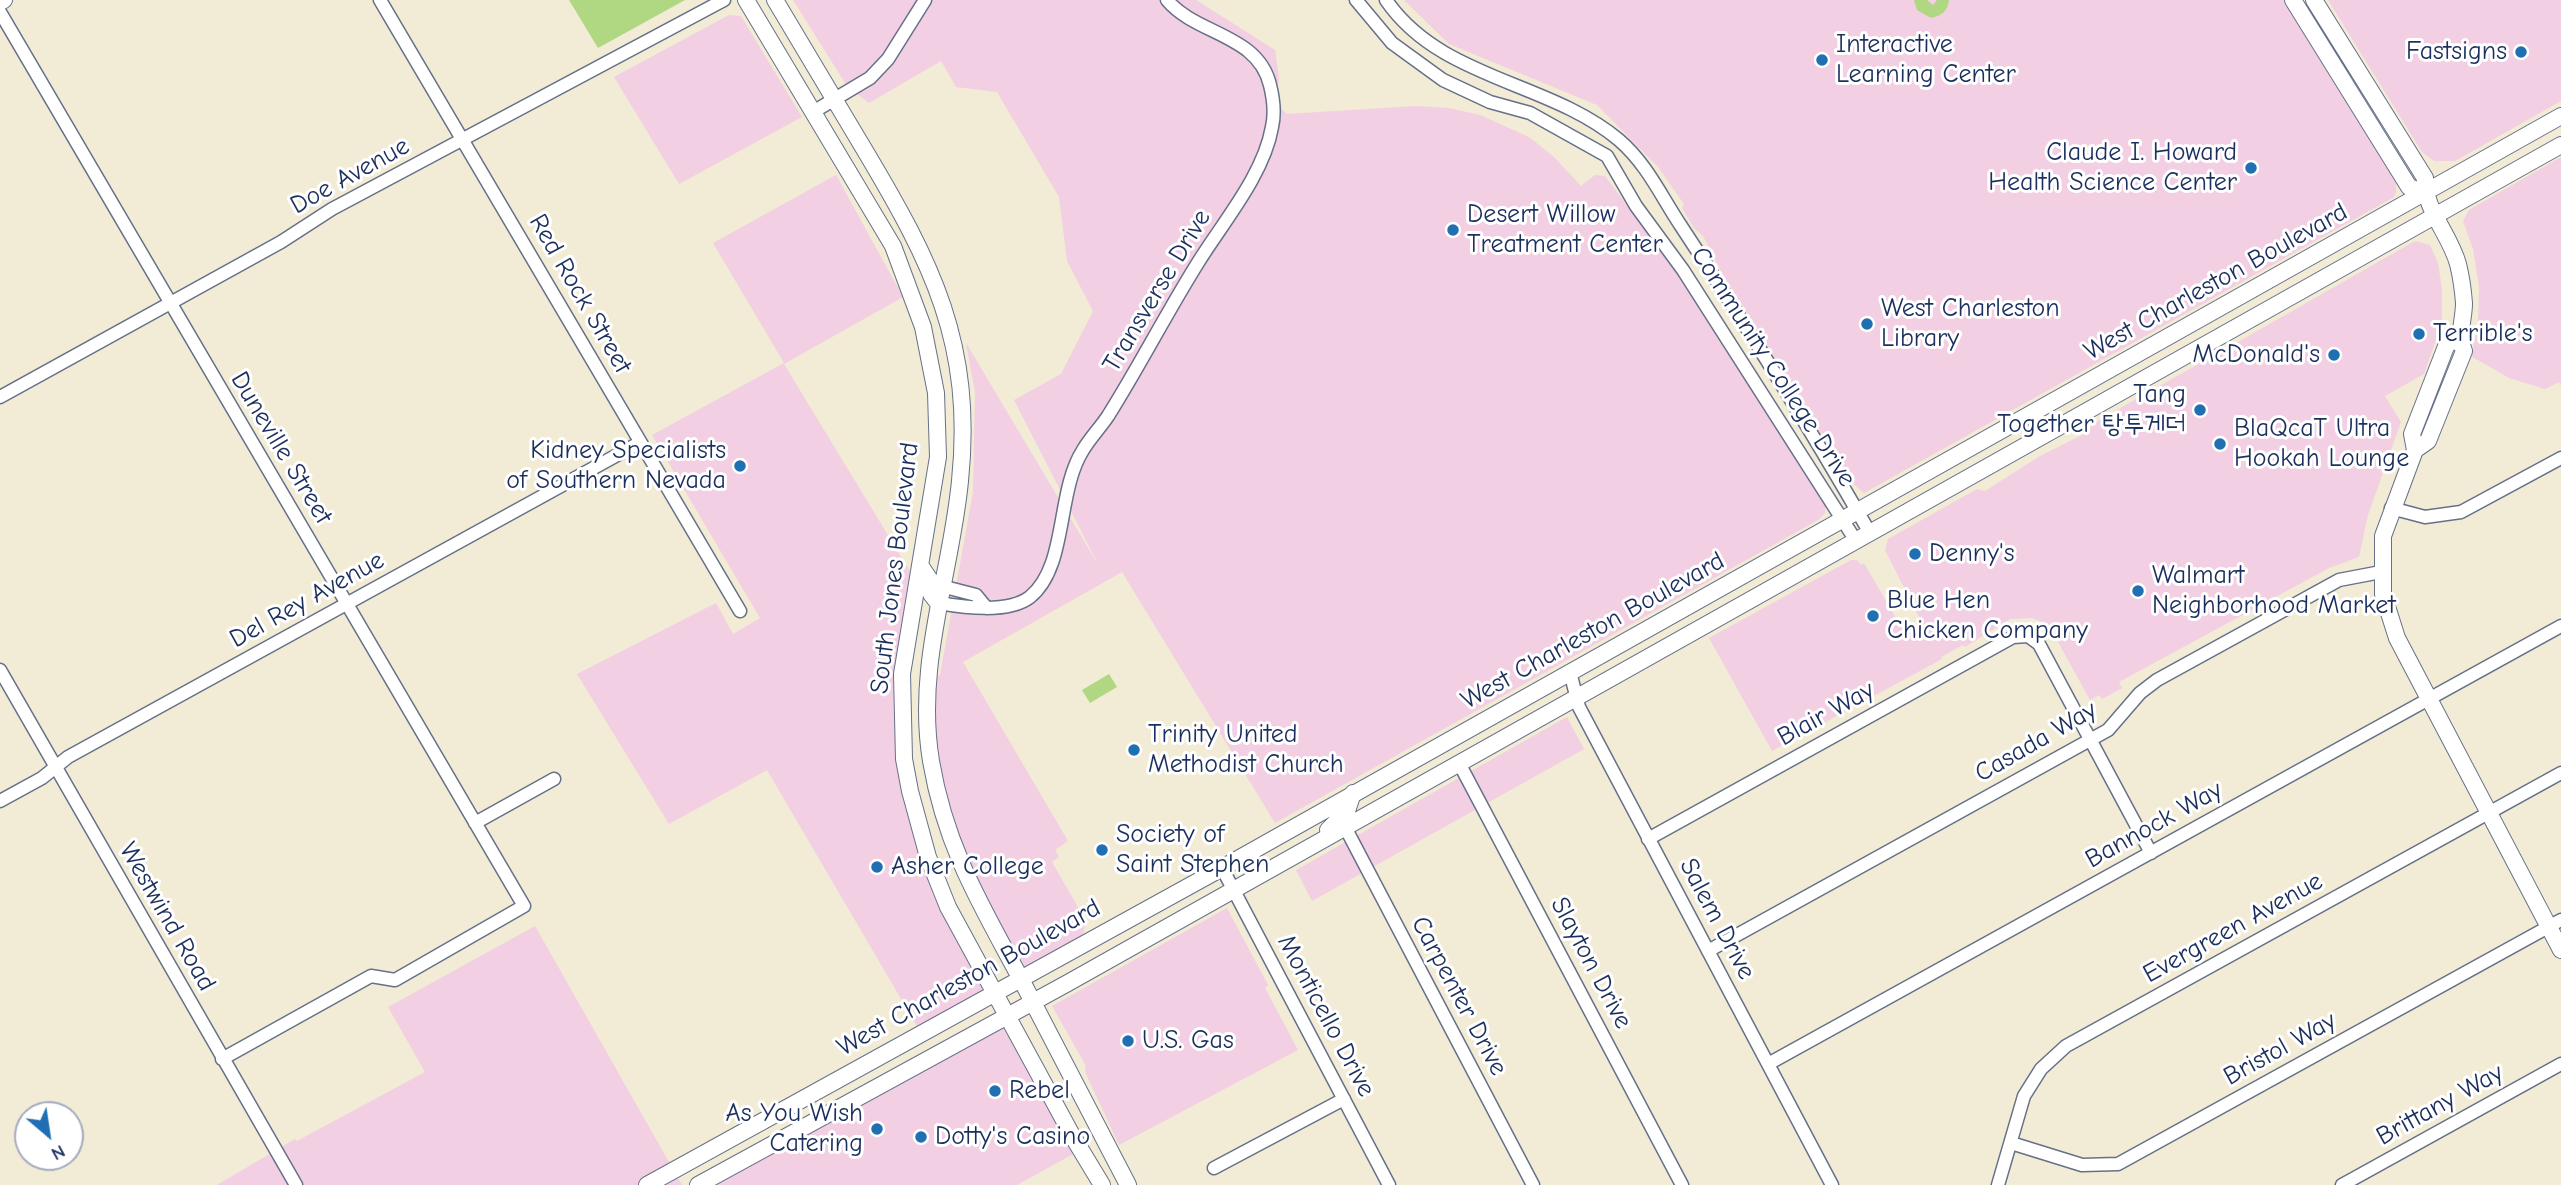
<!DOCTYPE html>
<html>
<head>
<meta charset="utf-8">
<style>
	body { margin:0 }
	#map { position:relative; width:2561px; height:1185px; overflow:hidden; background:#f2ebd5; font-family:"Comic Neue",sans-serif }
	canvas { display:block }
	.north { position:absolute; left:14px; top:1101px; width:70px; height:70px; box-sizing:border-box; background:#fff; border:2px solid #a4acbf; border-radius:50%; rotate:151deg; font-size:19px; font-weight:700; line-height:28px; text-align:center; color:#1b2f5e }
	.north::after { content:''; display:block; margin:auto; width:24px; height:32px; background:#1f6fb2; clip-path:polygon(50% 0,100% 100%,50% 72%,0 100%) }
</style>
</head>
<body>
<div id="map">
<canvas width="2561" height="1185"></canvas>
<div class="north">N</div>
</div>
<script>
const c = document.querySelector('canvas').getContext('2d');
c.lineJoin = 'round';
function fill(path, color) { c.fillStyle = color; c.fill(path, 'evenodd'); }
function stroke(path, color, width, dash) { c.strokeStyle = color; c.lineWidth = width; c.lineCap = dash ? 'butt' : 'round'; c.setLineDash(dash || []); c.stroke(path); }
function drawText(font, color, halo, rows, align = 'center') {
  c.font = font + ' "Comic Neue","Poor Story",sans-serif'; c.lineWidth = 6; c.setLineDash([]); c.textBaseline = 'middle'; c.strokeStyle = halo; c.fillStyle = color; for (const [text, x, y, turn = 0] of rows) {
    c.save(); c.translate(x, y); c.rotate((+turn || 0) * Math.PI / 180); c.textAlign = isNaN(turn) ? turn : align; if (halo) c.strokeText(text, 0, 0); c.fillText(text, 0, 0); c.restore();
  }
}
fill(new Path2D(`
	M793 0H1196L1275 50 1279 78 1275 103 1287 114 1416 106 1449 108 1480 115 1529 137 1554 157 1581 186 1595 175 1605 176 1665 256 1826 501 1825 513 1818 520 1275 823 1122 572 963 662 1068 841 1055 850 1059 857 1052 862 1086 921 1081 943 1020 978 940 806 927 682 940 675 973 492 975 392 966 343 1099 566 1014 400 1061 374 1093 311 1067 261 1059 197 997 92 956 87 941 61 869 103 847 86Z
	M1404 0H2283L2396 181V192L2394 197 1864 493 1851 482 1722 273 1703 236 1694 228 1682 208 1684 204 1658 167 1597 105 1449 44Z
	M2328 0H2561V101L2455 161H2434L2422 152Z
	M729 15 741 16 802 117 679 184 614 77Z
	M2561 157V386L2559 382 2545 389 2509 378 2471 356 2478 327 2479 287 2473 249 2463 221 2469 210Z
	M836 175 903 297 784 364 917 583 901 696 928 857 994 991 921 1033 767 770 669 824 577 674 716 603 733 634 760 618 652 435 784 363 713 243Z
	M2415 241 2430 245 2438 263 2442 289V323L2424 374 2385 396 2401 422 2368 515 2359 557 2329 568 2119 682 2122 688 2102 699 2099 695 2090 700 2053 633 2044 623 2032 618 2010 619 1965 647 1963 645 1941 657 1942 659 1772 751 1709 638 1851 560H1857L1861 565 1864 563 1904 632 1921 621 1885 550 1888 539 1977 489 1985 491 2040 456 2082 435 2099 420 2218 353 2226 351 2228 354 2238 349 2236 343Z
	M1567 717 1584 749 1312 901 1296 870Z
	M1227 908 1268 985 1265 988 1298 1050 1119 1145 1085 1072 1086 1066 1052 1006Z
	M535 926 682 1185H217L295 1139 297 1141 425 1072 388 1007Z
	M1007 1017 1075 1153 1017 1185H698Z`), '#f2cfe2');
fill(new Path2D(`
	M569 0H685L598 48Z
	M1914 0H1927L1933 5 1937 0H1949C1948 11 1941 16 1931 18L1917 10Z
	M1109 674 1117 687 1090 703 1082 690Z`), '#b0d781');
const minor = new Path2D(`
	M380 0 740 611
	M1356 0 1392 43 1443 80 1490 102 1530 113 1607 156 1636 206 1683 270 1856 541
	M1386 0C1441 80 1549 81 1619 140 1647 164 1661 196 1681 226 1747 326 1810 429 1870 533
	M0 12 524 906 395 980 371 976 222 1059
	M813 112 870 78 888 59 925 0
	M0 397 281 242 332 209 724 0
	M2391 508 2425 517 2461 512 2561 458
	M941 586 976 595 985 606
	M938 603C963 607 1008 614 1030 597 1068 566 1056 492 1083 450 1090 438 1100 428 1108 416 1140 365 1167 312 1199 261 1224 221 1264 174 1272 127 1275 114 1273 97 1270 85 1258 34 1196 35 1167 0
	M0 670 296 1185
	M1570 672 1579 707 1832 1185
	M1459 763 1682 1185
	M0 801 42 778 68 757 639 443
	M475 823 554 779
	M1345 827 1533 1185
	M1648 839 2013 637 2028 636 2039 644 2151 853
	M1222 868 1389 1185
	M1708 951 2108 730 2140 693 2157 680 2339 580 2381 572
	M1768 1064 2561 626
	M2011 1143 2082 1165 2118 1164 2561 920
	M1214 1168 1344 1099
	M1998 1185 2024 1096 2041 1069 2066 1046 2561 773
	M2342 1185 2561 1064`);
const major = new Path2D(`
	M746 0 893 246 923 327 936 393 938 457 902 674 904 759 910 791 928 857 948 907 1073 1137 1102 1185
	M775 0C805 50 834 99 864 149 932 263 974 344 960 481 951 575 915 665 931 761 946 850 983 908 1024 985 1059 1052 1093 1118 1128 1185
	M2293 0 2409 187 2424 193
	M2314 0 2425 178C2423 208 2450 234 2458 264 2461 276 2463 290 2464 303 2464 320 2457 335 2464 351L2428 441 2415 450
	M0 2 4 0
	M2459 339 2447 344 2412 434 2415 450 2383 536V594L2397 638 2561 950
	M920 565 930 580 931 594 938 603
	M1328 830 1347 811 1353 793
	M647 1185 1222 868 2561 116
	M698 1185 1066 984 2561 145`);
stroke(minor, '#667188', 15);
stroke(major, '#667188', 18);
stroke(minor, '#fff', 12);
stroke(major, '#fff', 16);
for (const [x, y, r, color] of [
	[2521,52,7,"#1f6fb2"],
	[1822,60,7,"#1f6fb2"],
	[2251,168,7,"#1f6fb2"],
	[1453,230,7,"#1f6fb2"],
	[1867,324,7,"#1f6fb2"],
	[2419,334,7,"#1f6fb2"],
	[2334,355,7,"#1f6fb2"],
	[2200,410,7,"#1f6fb2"],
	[2220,444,7,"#1f6fb2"],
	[740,466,7,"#1f6fb2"],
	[1915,554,7,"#1f6fb2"],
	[2138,591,7,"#1f6fb2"],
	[1873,616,7,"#1f6fb2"],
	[1134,750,7,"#1f6fb2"],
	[1102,850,7,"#1f6fb2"],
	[877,867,7,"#1f6fb2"],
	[1128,1041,7,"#1f6fb2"],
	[995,1091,7,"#1f6fb2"],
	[877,1129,7,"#1f6fb2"],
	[921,1137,7,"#1f6fb2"]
]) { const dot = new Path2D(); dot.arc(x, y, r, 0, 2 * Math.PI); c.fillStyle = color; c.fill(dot); stroke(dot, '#fff', 2.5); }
drawText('26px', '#1b2f5e', '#fff', [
	["Interactive",1836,45],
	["Learning Center",1836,75],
	["Fastsigns",2507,52,"right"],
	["Claude I. Howard",2237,153,"right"],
	["Health Science Center",2237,183,"right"],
	["Desert Willow",1467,215],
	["Treatment Center",1467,245],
	["West Charleston",1881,309],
	["Library",1881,339],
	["Terrible's",2433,334],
	["McDonald's",2320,355,"right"],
	["Tang",2186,395,"right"],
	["Together 탕투게더",2186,425,"right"],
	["BlaQcaT Ultra",2234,429],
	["Hookah Lounge",2234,459],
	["Kidney Specialists",726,451,"right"],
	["of Southern Nevada",726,481,"right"],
	["Denny's",1929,554],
	["Walmart",2152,576],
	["Neighborhood Market",2152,606],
	["Blue Hen",1887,601],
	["Chicken Company",1887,631],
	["Trinity United",1148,735],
	["Methodist Church",1148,765],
	["Society of",1116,835],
	["Saint Stephen",1116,865],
	["Asher College",891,867],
	["U.S. Gas",1142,1041],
	["Rebel",1009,1091],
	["As You Wish",863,1114,"right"],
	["Catering",863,1144,"right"],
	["Dotty's Casino",935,1137]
], 'left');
drawText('26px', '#1b2f5e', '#fff', [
	["Doe Avenue",350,176,-29],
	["West Charleston Boulevard",2216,282,-29],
	["Transverse Drive",1157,291,-59],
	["Red Rock Street",580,294,60],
	["Community College Drive",1773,367,57],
	["Duneville Street",281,448,59],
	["South Jones Boulevard",895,568,-83],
	["Del Rey Avenue",307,600,-29],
	["West Charleston Boulevard",1593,631,-29],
	["Blair Way",1826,714,-29],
	["Casada Way",2036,742,-30],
	["Bannock Way",2154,825,-29],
	["Westwind Road",167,917,60],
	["Salem Drive",1717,919,62],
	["Evergreen Avenue",2233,928,-29],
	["Slayton Drive",1591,963,62],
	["West Charleston Boulevard",969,978,-29],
	["Carpenter Drive",1459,996,62],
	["Monticello Drive",1326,1016,62],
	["Bristol Way",2280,1049,-29],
	["Brittany Way",2440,1105,-29]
]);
</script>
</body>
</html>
